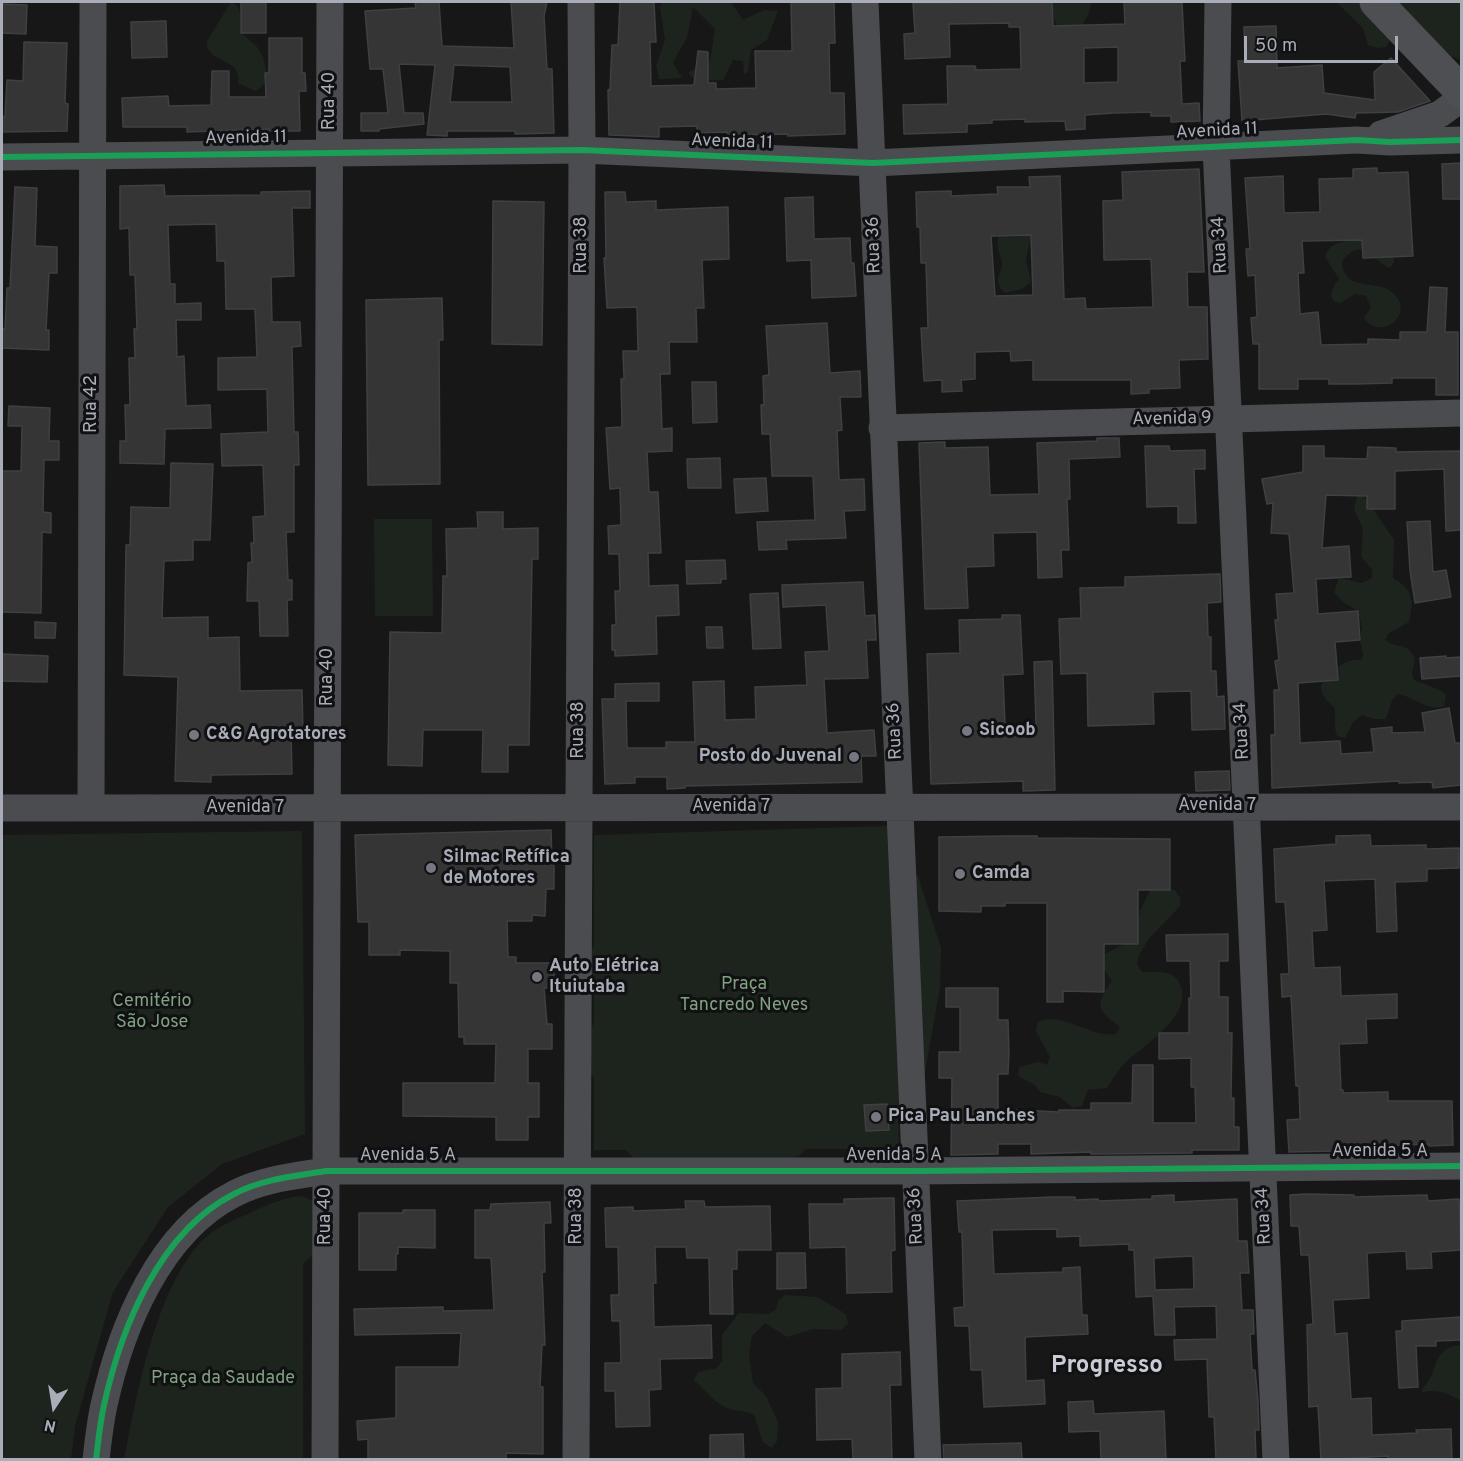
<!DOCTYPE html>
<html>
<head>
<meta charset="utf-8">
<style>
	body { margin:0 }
	#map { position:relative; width:1463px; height:1461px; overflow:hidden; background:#171717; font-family:Overpass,sans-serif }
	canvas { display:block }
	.frame { position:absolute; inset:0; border:3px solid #a8adb8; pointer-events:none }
	.north { position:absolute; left:24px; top:1377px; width:60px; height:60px; -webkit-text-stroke:4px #111113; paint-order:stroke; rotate:192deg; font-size:16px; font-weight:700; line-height:24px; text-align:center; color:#a8adb8 }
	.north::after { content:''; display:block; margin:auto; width:21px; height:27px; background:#a8adb8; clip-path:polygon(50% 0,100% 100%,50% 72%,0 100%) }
	.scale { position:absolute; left:1244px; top:36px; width:154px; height:27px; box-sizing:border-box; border:3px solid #a8adb8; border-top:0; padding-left:8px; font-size:18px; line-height:21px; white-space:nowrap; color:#a8adb8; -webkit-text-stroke:4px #111113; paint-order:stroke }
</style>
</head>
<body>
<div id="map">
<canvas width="1463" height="1461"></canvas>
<div class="frame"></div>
<div class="north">N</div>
<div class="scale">50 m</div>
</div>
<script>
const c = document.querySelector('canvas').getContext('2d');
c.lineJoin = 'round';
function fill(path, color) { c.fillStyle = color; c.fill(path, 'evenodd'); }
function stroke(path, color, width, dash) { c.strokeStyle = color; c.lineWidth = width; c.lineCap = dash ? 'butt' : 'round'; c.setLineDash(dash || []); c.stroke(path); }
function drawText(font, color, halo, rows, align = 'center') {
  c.font = font + ' Overpass,sans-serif'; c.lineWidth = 6; c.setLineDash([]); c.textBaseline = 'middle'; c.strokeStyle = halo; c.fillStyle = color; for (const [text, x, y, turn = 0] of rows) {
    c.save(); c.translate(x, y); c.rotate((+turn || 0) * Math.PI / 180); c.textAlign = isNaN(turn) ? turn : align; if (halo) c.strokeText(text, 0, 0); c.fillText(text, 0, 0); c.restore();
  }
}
fill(new Path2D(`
	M231 2C244 8 240 19 240 31 245 37 253 42 258 48 267 61 272 85 255 91L238 83C242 56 205 64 207 41Z
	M662 2H731L743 20 764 10 778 11 767 40 751 50 748 72 744 74 743 61 733 60 723 80 695 81 688 73 710 61 715 29 693 7 687 38 673 62 682 78 659 79 656 66 665 40 660 7Z
	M1043 2H1091C1089 15 1086 23 1075 30L1058 28 1051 11Z
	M1336 2H1364L1391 38 1386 47 1377 48 1368 45 1363 28Z
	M1393 2H1461V60L1443 53Z
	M1026 231 1031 235 1026 260 1031 282 1022 289 1005 293C1002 290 1000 289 999 285 996 278 1001 272 1002 265 1002 255 994 247 999 236Z
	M1371 240 1393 253 1394 262 1390 268C1371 261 1365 234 1342 261 1343 297 1384 274 1398 299 1410 319 1379 340 1364 318L1371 307 1366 296 1355 294 1340 303 1334 301C1328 293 1334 286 1339 279L1325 257C1329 238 1355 241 1371 240Z
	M1361 495 1367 500 1394 540 1393 578C1414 590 1414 600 1409 622L1388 634 1385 640C1402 651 1404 640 1415 658L1412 674 1414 680 1440 690 1446 695 1444 706C1426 712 1414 696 1397 694L1392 700 1386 719H1374L1362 715 1353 722 1345 738 1337 736 1335 728V708C1330 703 1322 697 1321 689 1320 679 1338 666 1347 662 1351 660 1356 660 1361 660L1363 655 1360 640 1362 627 1358 611 1343 602 1334 592 1339 578 1362 583 1372 578V570L1361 556 1363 528 1354 510 1357 497Z
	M374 519H432L433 616H375Z
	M888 826 903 868 918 876 941 948 940 987 924 1078 906 1108 898 1112 899 1149H805L800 1155 781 1163 637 1162 626 1150H594V1078L590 1073 584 1040 594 1023V988L587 970 590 953 594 946V835Z
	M302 831 305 1134 222 1164 168 1207 113 1292 75 1426 71 1459H2V835Z
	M1152 886 1175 890 1180 898V906L1148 940 1139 955 1137 964 1142 972C1158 972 1176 969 1181 987 1191 1018 1142 1046 1123 1065 1117 1072 1112 1080 1107 1088L1088 1090 1082 1106 1073 1108 1060 1097 1040 1092 1035 1085 1018 1076 1019 1067 1038 1062 1047 1065 1050 1057 1036 1031 1038 1022C1065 1011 1088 1038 1116 1034L1120 1027C1097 1009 1094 1006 1112 981L1100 964 1103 955 1128 942 1135 932 1140 911Z
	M302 1196 315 1202 317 1251 303 1264V1459L124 1460C137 1394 156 1284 206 1237 217 1227 236 1219 250 1213 267 1205 283 1197 302 1196Z
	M785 1295 817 1297 846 1314 848 1324 841 1330 813 1329 787 1337 765 1323 752 1336 749 1354 753 1383 766 1396 778 1422 777 1441 772 1448 763 1442 754 1415C745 1410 735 1412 725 1407 714 1402 704 1389 694 1380L698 1372 717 1368 722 1361V1335L739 1313 768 1314 776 1310 778 1301Z
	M1461 1345V1401C1449 1394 1438 1389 1423 1392L1421 1391C1425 1385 1430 1380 1432 1374 1438 1357 1441 1347 1461 1345Z`), '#1d241e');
const building = new Path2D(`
	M241 2H266V33H241Z
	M415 2H439L442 46 514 48 511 2H547L544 16 547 69H552L554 133 515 134V131H447V136L427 135 435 65 399 64 404 113H423L424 124 379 129V131H361V113H388L383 69H370L365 11 416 8ZM454 65 510 67 512 102H450Z
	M620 2H654L656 42H650L651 86 694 85 698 51 708 52V83H716V89L756 88 755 51H792L791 2H834L835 43H829L830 93H844L845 134 788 136V134L728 135 727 132 697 133V126L659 127V137L609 135 608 90 610 89 612 45H618Z
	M1052 2 1053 26 1125 24 1124 2H1182L1185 61H1180L1182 104 1199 103 1200 121 1171 122V116H1151V112L1114 113 1085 115V129L1066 130 1065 121 1025 122V119L992 120V123L967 124V132L904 134 903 105 948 104 947 66H975L976 70 1021 69 1020 27H1009V23L949 24 950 57 905 59 904 34 915 33 913 3ZM1118 47V82L1084 83V48Z
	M2 4 27 5 26 34 2 33Z
	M166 21 167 57 132 58 131 22Z
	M1276 26 1277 68 1322 65 1324 93 1375 100 1374 72 1391 58 1430 101 1398 112 1356 113 1355 118 1326 114 1242 121 1238 61H1245L1244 27Z
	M269 38H302V73H305L306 91H299L300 131H269V129L187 132V127H123L122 98 168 96 169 106 211 105 212 71H229V97H266L265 73H269Z
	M24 42 67 43 65 103 68 104 67 131 2 132V117H5L7 80 23 81Z
	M1461 163V199H1443L1442 164Z
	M1377 168V173L1408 172 1413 256 1363 258 1362 240 1302 241 1304 273H1298L1300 314 1318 312 1321 345 1368 344V339L1400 340V332H1427L1430 287 1447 288 1445 332H1458V395H1436V378H1392V383L1357 384H1329V379H1298V389H1259V344H1253L1251 318 1257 317 1255 275 1248 276 1246 249H1250L1245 178 1283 176 1284 213 1320 212 1319 179 1353 178V169Z
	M1199 169 1204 272H1187L1188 307H1207L1208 359 1179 360 1180 388 1149 389V393L1131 394V380H1033V360L1011 361 1010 351 975 352V379L961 380 962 391 942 392V380L924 381 921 328H928L926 263H921L920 227H917L916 192 951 191V196L998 194 997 187H1030L1029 177 1060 176 1064 299 1085 298 1086 309 1153 307 1151 259 1104 260 1103 201 1123 200 1122 172ZM1031 235 1033 295 995 296 991 236Z
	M164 185 165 196 261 195V192L310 191V208H292L294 276 271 277 272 322H300L301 346 292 347 294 432H298L299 465H294V532H286L288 580H292V600H287L288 636H260L259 601H247L248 563 252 562 251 543H254L253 517 265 516 263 465 222 466 221 434 268 432 267 389 218 390V358L257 357 255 309H226L225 261H217L216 224 168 225 170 284H175V304L201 303V320H176L177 357 184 356 186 406 210 405 211 428 165 429 164 464 120 463V441H126L125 405H130L129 358H135L134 329H137L135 275H130L129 228 120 229V186Z
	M15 187 37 188 35 246 57 247V273H49L46 330H49V350L2 348V329H5L7 288H10Z
	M605 192H625L626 202 656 201V210L728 207 729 259 702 260 704 308H696L697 342H669L670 374H660L662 429 672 428V451L647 452 649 492H658L661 553H648L649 586 678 585 679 615 656 616 657 654 615 656V650H612V625H616L615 591H620L619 554H609L608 526 621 525 620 488 610 489 606 428 622 427 621 379H624L623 351H638L637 307 607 308 604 258H606Z
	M813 197 814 239 850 238 851 263H854L856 296 812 298 811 260 787 261 785 198Z
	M493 201 544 202 542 345 492 344Z
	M442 298 443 340H439L440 484 368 485 366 300Z
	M827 323 830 373 860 371 861 397H840L842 430 837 431 839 480 864 479 865 510 844 511 846 538 786 540 787 549 759 550 757 522 815 520 813 476H772L770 434H762L761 405H764L763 376 769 375 766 326Z
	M692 382H716L717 422 693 423Z
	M9 406 50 408 49 441H59V460H44L43 512 51 513V533L42 532 41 613 2 612V471H21L22 426H8Z
	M1097 438H1119L1120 457 1069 459 1070 499H1067L1069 550H1061L1062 577 1038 578 1037 532 993 533 994 566 966 567 968 608 925 609 919 443 945 442V448L988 447 990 495 1039 494 1037 443 1097 441Z
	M1145 446H1169L1170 451 1205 450V469H1194L1196 523H1178V506L1147 507Z
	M1303 446H1324V458L1367 459 1368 447 1396 448V452L1461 451V530L1446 531 1444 469 1395 471V509H1367V496L1326 495 1322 548 1349 546 1351 577 1316 579 1318 614 1358 611 1360 640 1335 642 1338 680 1298 683 1300 743 1340 741 1341 754 1374 752 1371 729 1392 727V733L1425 732 1422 713 1449 708 1455 743H1461V785L1433 788 1432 782 1399 783V781L1272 788 1271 735H1275L1274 690H1279L1275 661 1279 660 1275 620H1278L1276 594 1294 593 1289 534 1271 533 1273 503 1267 504 1262 479 1303 472Z
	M720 458 721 488H688L687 459Z
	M171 463 213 464 210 540H193V560L164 561 162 618 208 617V638L239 637 240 691 302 690 303 733 291 734 292 774 211 775V782L175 781 178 677 124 675 126 545H130L131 507 170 508Z
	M766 478 768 511 736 513 734 479Z
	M477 512H503V529L538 528V559H532L529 745H508V772H482L483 730H423L422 766 388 765 390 632 442 633 443 576H447L446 529 478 528Z
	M1430 521 1433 572 1446 570 1451 597 1415 603 1410 571 1407 522Z
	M725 560 726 579H721V583L687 584 686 561Z
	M1220 574 1221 602 1207 603 1208 637H1211V671H1216L1217 697 1224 696 1225 729 1192 730 1191 691 1153 692 1154 724 1088 726 1087 673 1061 674 1059 619 1081 618 1080 588 1125 587V577Z
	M863 582 865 616 875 615 876 640H866L868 678 824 679 827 733 874 730 876 756H861L862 782 685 786V788L667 789V777H635V783L605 784 602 699H615V684L659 683V701H626L627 748H666V742H695L693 682 724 681 725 720 756 719 755 687 807 685 805 652 829 651 826 605 783 607 782 585Z
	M778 593 781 648 753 649 750 594Z
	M1002 615H1020L1023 674 1003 675 1005 725 1036 724 1034 662 1052 661 1055 790 1023 791V781L931 784 927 654 960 653 959 620 1002 619Z
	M35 622 56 623 55 638H35Z
	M706 627H722L723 648H707Z
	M2 654 48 656 47 682 2 681Z
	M1446 656V658L1461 657V676L1422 679 1420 658Z
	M1229 771 1230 790 1196 791 1195 772Z
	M551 830 552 863H554V889H546L545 916 532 915V921H507L508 957H516V963H554V988H544L547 1024H552V1049H528V1083H539V1117H528V1140H496V1117L403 1116V1083H495L496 1044H464V1037H459L458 983H450V951L400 950V955H369V922H358L355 835Z
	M1370 835 1371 846 1426 845V849L1459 848V868L1427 869V881L1395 882 1397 931 1377 932 1375 879 1324 881 1327 930 1312 931 1314 968 1340 967 1341 996 1397 994V1018L1366 1019 1367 1043 1339 1044 1341 1090H1343V1093L1388 1092V1101H1452L1453 1145 1429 1146V1144L1335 1148V1151L1289 1152 1287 1120 1300 1119 1299 1086H1296L1291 996 1282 997 1281 974H1289L1287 932 1285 902H1276L1274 849 1336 844V836Z
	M1009 836H1037V838L1170 839V890H1138V944H1104V992L1063 991V1002H1047V903H1005V906H981V912L939 911V837Z
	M1228 934V961H1219V997H1228V1033H1232L1231 1098H1234V1127H1239V1150H1192V1153L1091 1154V1152L1031 1154V1144H998V1154L951 1155 952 1078H939V1052H960V1007H946V988H998V1020H1008L1009 1052 1008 1074H998V1109L1059 1112V1110H1091V1103H1132L1133 1065H1153V1123H1196L1195 1087H1191V1058L1159 1059V1033H1189V998H1191L1190 961H1167L1166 935Z
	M887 1104 889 1130 866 1131 864 1105Z
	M1306 1194 1354 1195V1197L1427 1195 1428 1201 1459 1199 1461 1250 1431 1252 1432 1268 1407 1269 1406 1251 1367 1253 1369 1298 1333 1300 1335 1334 1347 1333 1351 1399 1371 1398 1372 1435 1417 1433 1416 1430 1451 1429 1452 1460H1388V1456L1321 1460 1318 1406 1309 1407 1307 1325 1313 1324 1309 1255H1301L1299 1226H1291L1290 1195Z
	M1174 1195V1202L1237 1199 1238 1241H1247L1249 1273H1240L1242 1310H1253L1254 1334H1250L1252 1370H1255L1258 1401 1259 1430H1255L1256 1460H1216L1214 1417H1209L1207 1359 1175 1360 1174 1340 1217 1339 1216 1306 1174 1307 1175 1335H1155L1153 1296 1136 1297 1134 1250H1129V1244L1080 1246V1236L1057 1237V1229L992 1230 994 1274 1063 1272V1268L1080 1267 1082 1315H1087L1088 1334 1025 1337 1026 1381 1044 1380 1045 1404 984 1407 982 1370H971L969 1326H955L954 1308 964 1307 962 1232H959L957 1201 1052 1197H1075V1200L1098 1199 1099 1201 1152 1199V1196ZM1193 1256 1194 1289 1155 1290 1154 1258Z
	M894 1198 895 1250 891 1251 892 1292 847 1293 846 1247 810 1248 809 1204H844V1199Z
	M685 1201H704L705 1207 770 1206 771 1250H737V1269H732L733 1314H710L709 1258H687L686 1247H655L656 1283H653L654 1327 711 1325 712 1358 660 1359 661 1389 649 1390 650 1426 616 1427 615 1391H605V1363H621L620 1321H612L611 1295H619L618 1247H606L605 1208 633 1207V1211L686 1209Z
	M550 1202 551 1223H544L545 1272H542L545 1345H542L540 1387H543V1454L506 1453V1460H368V1439L358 1440 357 1421 396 1418V1367H459L461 1333 355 1335 354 1309 443 1307V1311L494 1310 491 1258H475V1210H490L491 1204Z
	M403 1210H435V1248L398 1247V1254H396V1270H359V1213H403Z
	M777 1253H805L806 1288 777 1289Z
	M1461 1317V1340L1436 1341V1346H1416L1418 1387 1399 1388 1396 1331H1402V1321Z
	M900 1352 901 1385H890L892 1460H853L852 1439 817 1440 816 1389 842 1388V1354Z
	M1093 1401 1094 1414 1164 1411 1166 1460H1101L1100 1431 1069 1432 1068 1402Z
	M743 1434 744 1460H710V1435Z
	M1021 1443 1022 1460H944L943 1445Z`);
fill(building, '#353536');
stroke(building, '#3f4043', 1.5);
stroke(new Path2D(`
	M865 2 928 1460
	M1218 2 1216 147 1276 1460
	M1381 134 1440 114 1462 98
	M2 157 582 150 873 163 1357 140 1390 142 1462 140
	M882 428 1462 413
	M91 807 93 2
	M2 808 1462 807
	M96 1460C98 1442 100 1423 104 1405 121 1328 159 1232 234 1194 262 1179 295 1176 326 1171H915L1462 1166
	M325 1460 330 2
	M576 1460 582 150 581 2`), '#4b4c50', 27);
stroke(new Path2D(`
	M1376 2 1462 92`), '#4d4f52', 33);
stroke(new Path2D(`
	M2 157 582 150 873 163 1357 140 1390 142 1462 140
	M96 1460C98 1442 100 1423 104 1405 121 1328 159 1232 234 1194 262 1179 295 1176 326 1171H915L1462 1166`), '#1a9f57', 6);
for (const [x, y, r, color] of [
	[967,731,6,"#757880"],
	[194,735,6,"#757880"],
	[854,757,6,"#757880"],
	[431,868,6,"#757880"],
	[960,874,6,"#757880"],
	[537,977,6,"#757880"],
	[876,1117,6,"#757880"]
]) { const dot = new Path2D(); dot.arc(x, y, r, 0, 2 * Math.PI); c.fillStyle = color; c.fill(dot); stroke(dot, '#111113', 2); }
drawText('18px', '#a8adb8', '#111113', [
	["Rua 40",330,101,-90],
	["Avenida 11",1217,132,-3],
	["Avenida 11",246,139,-1],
	["Avenida 11",732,143,2],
	["Rua 38",582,245,-90],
	["Rua 36",875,245,-92],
	["Rua 34",1221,245,-93],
	["Rua 42",92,404,-90],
	["Avenida 9",1172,420,-1],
	["Rua 40",328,677,-90],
	["Rua 38",579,730,-90],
	["Rua 36",896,731,-93],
	["Rua 34",1243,731,-93],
	["Avenida 7",1217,806],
	["Avenida 7",731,807],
	["Avenida 7",245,808],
	["Avenida 5 A",1380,1152],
	["Avenida 5 A",408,1156],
	["Avenida 5 A",894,1156],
	["Rua 40",326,1216,-90],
	["Rua 38",577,1216,-90],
	["Rua 36",917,1216,-93],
	["Rua 34",1265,1216,-93]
]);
drawText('bold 18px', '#a8adb8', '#111113', [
	["Sicoob",979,731],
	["C&G Agrotatores",206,735],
	["Posto do Juvenal",842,757,"right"],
	["Silmac Retífica",443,858],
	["de Motores",443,879],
	["Camda",972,874],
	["Auto Elétrica",549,967],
	["Ituiutaba",549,988],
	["Pica Pau Lanches",888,1117]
], 'left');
drawText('18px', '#7fa381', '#111113', [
	["Praça",744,985],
	["Tancredo Neves",744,1006],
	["Cemitério",152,1002],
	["São Jose",152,1023],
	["Praça da Saudade",223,1379]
]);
drawText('bold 24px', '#c9ccd4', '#111113', [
	["Progresso",1107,1367]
]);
</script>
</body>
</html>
